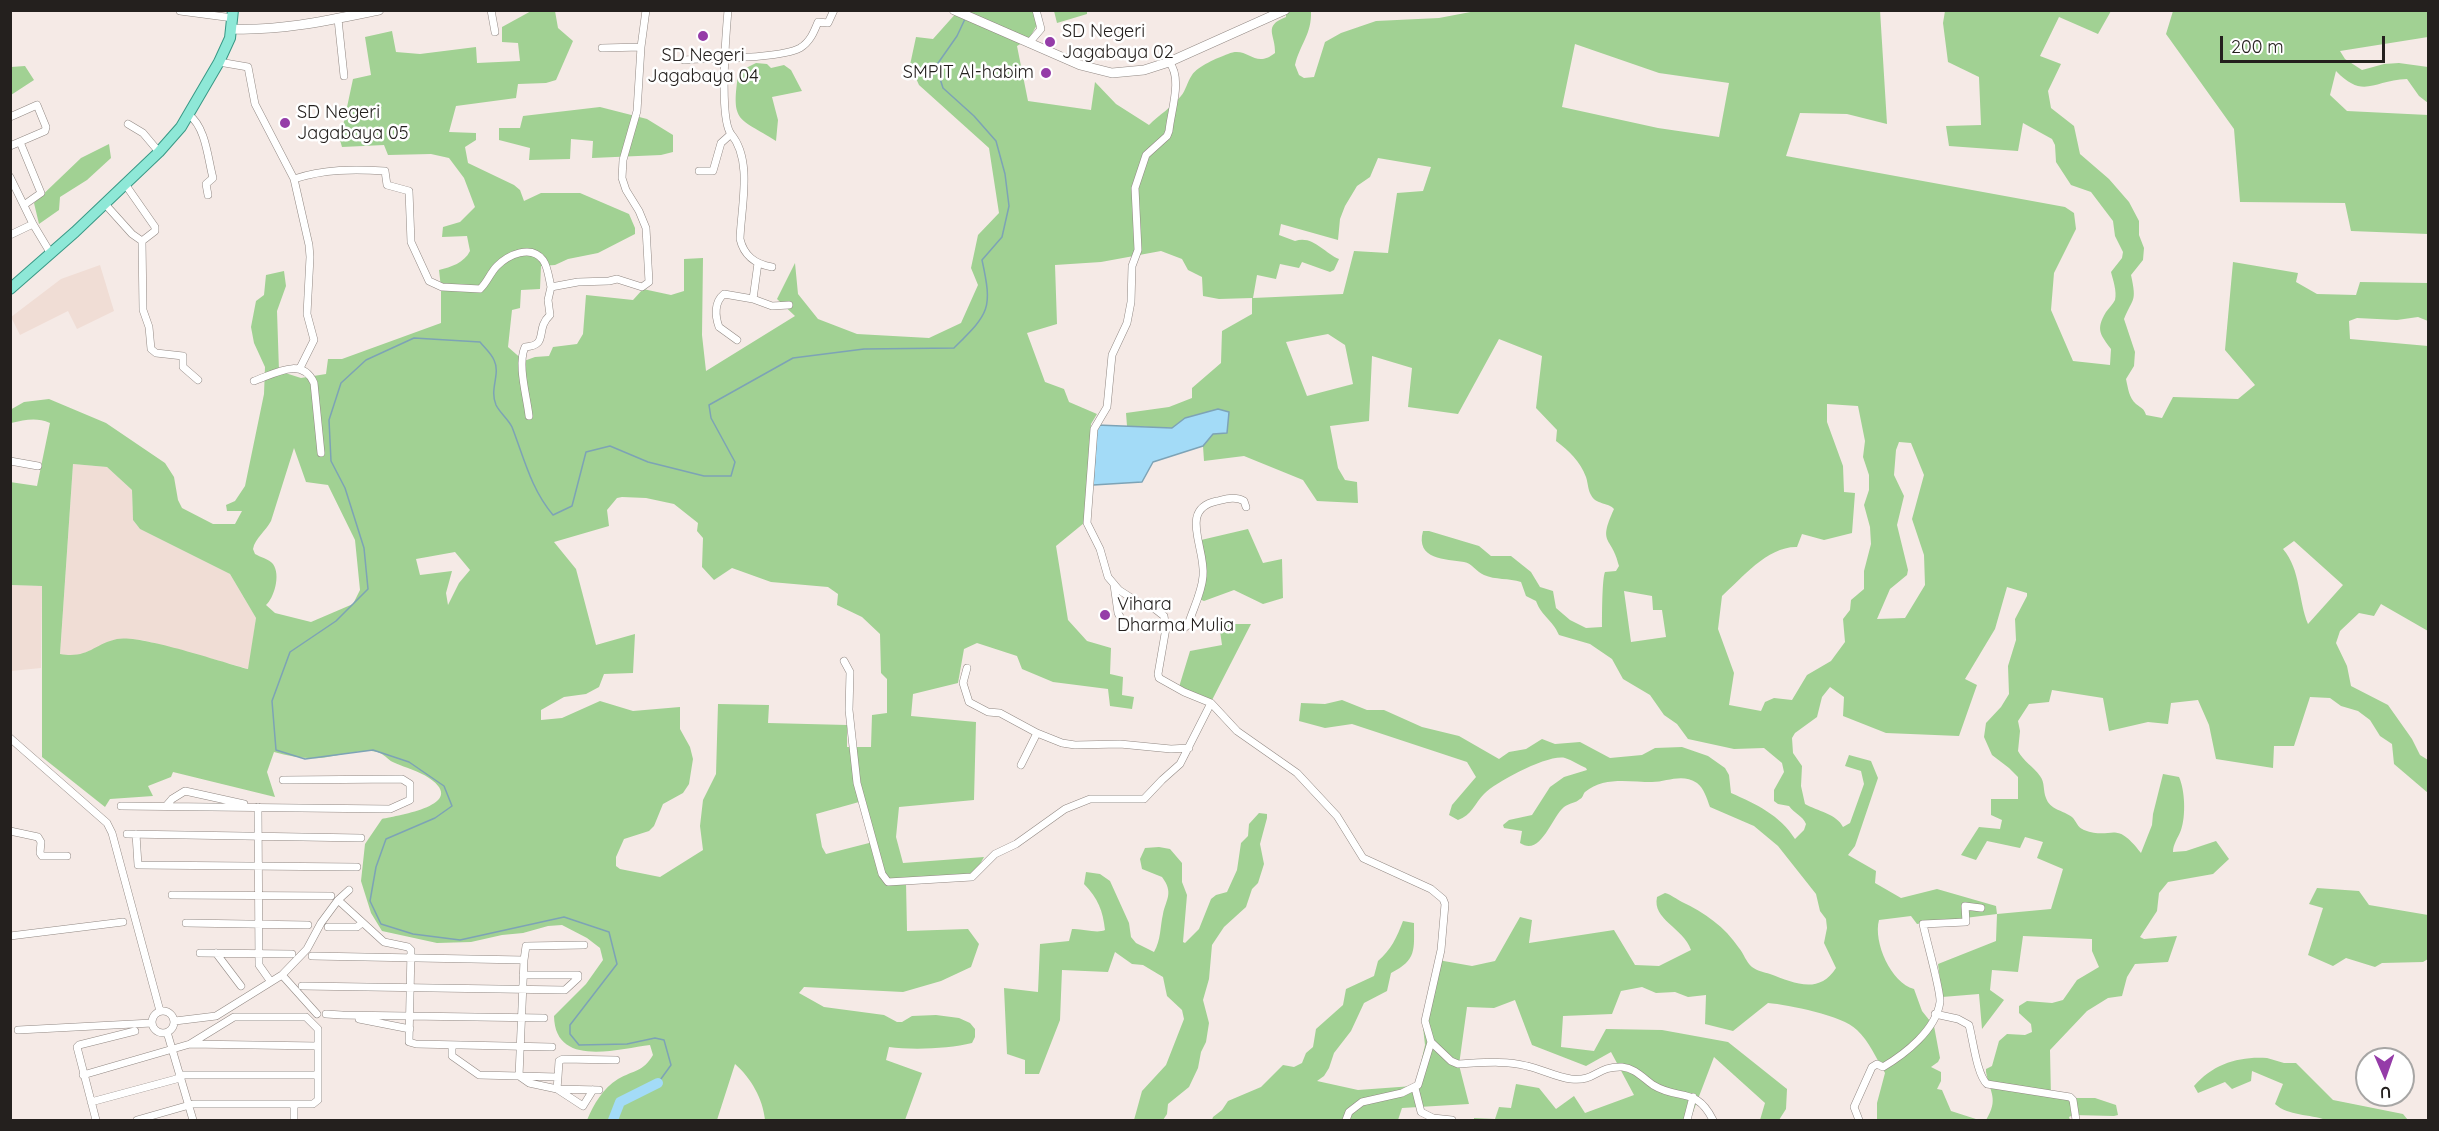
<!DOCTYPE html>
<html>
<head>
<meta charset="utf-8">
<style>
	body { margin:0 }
	#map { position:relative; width:2439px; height:1131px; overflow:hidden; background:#f5eae6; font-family:Quicksand,sans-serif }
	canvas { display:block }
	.frame { position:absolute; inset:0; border:12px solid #24201e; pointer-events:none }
	.north { position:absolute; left:2355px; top:1047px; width:60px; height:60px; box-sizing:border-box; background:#fff; border:2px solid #a7a6a5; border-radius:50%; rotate:178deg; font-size:16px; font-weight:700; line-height:24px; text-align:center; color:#24201e }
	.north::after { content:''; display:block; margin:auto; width:21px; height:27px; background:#953ca8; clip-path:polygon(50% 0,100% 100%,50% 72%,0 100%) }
	.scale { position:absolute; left:2220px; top:36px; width:165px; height:27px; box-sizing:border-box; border:3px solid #24201e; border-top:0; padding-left:8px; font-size:18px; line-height:21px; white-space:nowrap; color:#24201e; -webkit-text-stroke:4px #fff; paint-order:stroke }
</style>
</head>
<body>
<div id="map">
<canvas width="2439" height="1131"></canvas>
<div class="frame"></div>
<div class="north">U</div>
<div class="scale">200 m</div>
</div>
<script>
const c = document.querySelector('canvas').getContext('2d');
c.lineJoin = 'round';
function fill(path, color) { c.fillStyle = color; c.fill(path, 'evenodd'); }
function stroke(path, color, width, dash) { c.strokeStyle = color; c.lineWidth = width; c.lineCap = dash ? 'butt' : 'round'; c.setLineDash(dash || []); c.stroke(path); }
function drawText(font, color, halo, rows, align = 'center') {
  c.font = font + ' Quicksand,sans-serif'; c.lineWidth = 5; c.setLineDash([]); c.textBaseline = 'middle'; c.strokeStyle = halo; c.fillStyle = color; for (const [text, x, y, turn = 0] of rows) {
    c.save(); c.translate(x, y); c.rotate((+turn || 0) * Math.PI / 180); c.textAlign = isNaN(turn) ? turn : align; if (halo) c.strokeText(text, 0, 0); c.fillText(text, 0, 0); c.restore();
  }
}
fill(new Path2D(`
	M100 265 114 311 77 329 68 311 20 335 11 317 61 279Z
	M73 464 107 467 132 490 133 520 140 529 230 574 256 618 249 669 142 640 118 639 78 656 60 655Z
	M11 585 42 586 41 668 11 671Z`), '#f0ddd5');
fill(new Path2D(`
	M533 10 555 11 558 28 573 41 556 80 546 83 518 84 516 98 456 106 449 132 476 133V140L465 147 468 163 514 185 520 190 524 201 541 193H580L629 214 635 228V234L598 253 568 259 555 265 541 266 540 289 521 290 520 308 512 310 508 347 524 361 535 357 549 356 553 347 577 344 583 334 586 295 633 300 643 289 671 295 684 291V259L703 258 702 335 706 371 795 316 777 299 795 263 798 294 818 319 857 334 929 338 961 323 978 285 971 268 978 235 999 213 989 148 919 85 910 65 916 37 933 39 958 11H1035L1038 23 1029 39 1017 46 1028 101 1091 110 1095 82 1116 104 1149 125C1159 115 1172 107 1181 96 1186 90 1187 82 1192 75 1198 66 1217 58 1228 54 1248 45 1254 70 1275 53 1276 35 1262 26 1286 17V11H1311C1312 34 1300 44 1295 65L1299 75 1304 78 1314 77 1325 42 1341 33 1376 21 1439 18 1481 10H1880L1887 124 1847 114 1800 113 1786 156 2065 207 2074 213 2076 229 2054 273 2051 310 2073 361 2110 365 2111 349C2101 335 2095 330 2106 312 2109 308 2113 304 2115 300 2117 291 2113 280 2111 272L2122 258 2123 252 2115 236 2113 221 2091 192 2071 185 2056 162 2055 145 2052 139 2023 123 2018 151 1949 146 1946 126 1981 125 1979 77 1948 62 1943 23 1945 11H2111L2098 34 2059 17 2040 56 2061 64 2048 91 2051 108 2074 126 2080 154 2109 179 2129 202 2139 221V235L2144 248 2143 260 2131 275C2137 303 2133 297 2124 319L2135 352 2134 366 2126 379C2128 388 2129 398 2136 404 2141 408 2144 408 2146 415L2162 418 2173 397 2238 399 2255 385 2225 350 2233 262 2298 273 2296 282 2317 294 2356 295 2360 282 2428 283V321L2418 317 2397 320 2357 318 2349 321 2350 339 2428 346V631L2381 604 2374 616 2359 613 2340 631 2336 643 2347 666 2351 686 2388 705 2412 739 2420 755 2428 760V793L2394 764 2392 744 2380 736 2370 720 2358 711 2341 706 2330 698 2310 697 2294 746H2274L2273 768 2216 759 2209 725 2198 700 2171 703 2168 724 2148 722 2109 731 2103 698 2052 690 2049 702 2029 704 2018 721 2020 731 2018 751C2023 761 2034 767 2040 776 2045 782 2043 791 2046 798 2050 810 2063 810 2072 817 2077 822 2077 827 2084 830 2114 841 2114 818 2141 853L2152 825 2153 814 2163 774 2179 777C2185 790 2186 816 2181 830 2178 838 2173 844 2173 852L2186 851 2216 841 2229 859 2213 874 2168 882 2159 893 2157 911 2140 937 2144 939 2177 936 2168 962 2135 964 2127 977 2122 996 2108 998 2087 1011 2050 1050 2051 1098H2095L2116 1105 2118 1115 2114 1116 2073 1115 2069 1117 2070 1120H1986C1999 1099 1990 1093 1986 1072V1069L1992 1066 1999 1041 2007 1034 2025 1035 2032 1032 2031 1024 2019 1013V1006L2027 1001 2052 1003 2063 1000 2077 980 2099 967 2092 951V939L2023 936 2018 972 1992 970 1990 990 2004 1000 1982 1029 1979 994 1942 997 1938 964 1996 941 1997 914 1917 924 1911 916 1879 920C1873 942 1891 983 1914 989L1922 1011 1934 1026 1940 1058 1938 1062 1931 1067 1941 1072V1081L1937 1089 1942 1090 1951 1111 1979 1120H1877V1103L1885 1073C1876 1058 1869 1041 1857 1030 1842 1015 1789 1005 1768 1003L1733 1031 1705 1024 1706 995 1688 997 1675 992 1656 993 1642 987 1621 991 1612 1014 1563 1016 1561 1047 1594 1051 1606 1029 1662 1030 1728 1042 1787 1089 1786 1109 1779 1120H1760L1765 1103 1714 1057 1690 1120H1474V1118L1495 1119 1499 1107 1511 1108 1516 1084 1539 1088 1556 1109 1574 1096 1585 1113 1634 1095 1611 1052 1586 1066 1532 1045 1515 1000 1494 1008 1467 1007 1459 1065 1469 1104 1402 1108 1398 1120H1212L1213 1117 1222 1110 1228 1101 1261 1087 1283 1065 1294 1067 1302 1063 1306 1053 1313 1047 1316 1029 1343 1005 1346 989 1374 976 1378 961C1391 950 1397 937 1403 921L1414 923C1414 950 1417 960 1391 973L1387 991 1364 1003 1351 1031 1334 1053 1329 1068 1324 1076 1317 1081 1358 1090 1413 1086 1417 1080 1425 1045 1422 1018 1437 979 1438 960 1472 966 1495 961 1520 917 1532 920 1529 943 1614 930 1635 965 1659 966 1691 950C1683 927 1652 920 1657 897L1665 893C1672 895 1676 899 1682 902 1704 912 1725 927 1739 948 1744 954 1746 962 1752 967 1757 971 1764 972 1770 974 1794 983 1819 995 1836 968L1824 943 1827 928 1826 919 1820 911 1816 894 1778 846 1754 826 1710 807C1707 799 1704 788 1697 783 1682 773 1667 782 1652 782 1630 782 1604 776 1585 792 1583 794 1583 798 1580 799 1576 803 1569 803 1564 807 1551 818 1541 857 1520 843L1522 831 1504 828 1503 825 1509 820 1532 815 1550 787 1564 777 1587 770 1586 768C1579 765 1572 760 1565 758 1548 754 1496 782 1484 794 1475 803 1471 816 1458 820L1449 815 1452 805 1476 777 1467 762 1352 724 1325 728 1299 721 1301 703 1325 704 1342 700 1367 710H1384L1422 727 1459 736 1499 759 1509 752 1526 749 1542 739 1555 744 1580 742 1610 758 1642 755 1655 748 1682 747 1708 756 1725 768 1729 775 1731 793C1756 804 1780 815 1795 839L1804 830 1806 824C1803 816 1794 813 1789 806L1778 804 1774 801V790L1784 772 1782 763 1764 748 1734 749 1688 739 1677 724 1664 715 1650 695 1623 679 1612 659 1590 644 1559 635C1552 619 1542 617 1536 601L1526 596 1521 582C1509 578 1495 580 1484 575 1476 572 1472 563 1464 562 1446 559 1415 560 1423 531H1429L1479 546 1491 556H1511L1531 572 1540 587 1553 591 1556 608 1570 620 1586 628 1602 627C1602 617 1602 578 1605 572L1616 571 1619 566C1612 535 1597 546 1614 509 1608 502 1596 505 1591 495 1588 490 1588 483 1586 477 1580 461 1569 451 1556 441L1557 430 1536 408 1542 356 1499 339 1458 414 1408 407 1412 368 1372 356 1369 421 1330 426 1338 468 1345 480 1357 482 1358 503 1317 501 1303 480 1244 456 1204 461 1203 446 1212 434 1218 409 1185 418 1173 428 1127 426 1126 413 1169 407 1192 398V388L1221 363 1222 331 1252 314V298L1219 299 1203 296 1202 277 1188 270 1182 259 1161 251 1101 262 1055 265 1057 324 1027 333 1045 382 1064 389 1069 402 1097 414 1091 424 1084 523 1056 546 1068 620 1087 641 1111 648 1110 674 1123 677 1122 695 1134 697 1132 709 1110 706 1108 689 1053 682 1022 669 1017 656 977 643 964 649 958 683 913 694 911 716 976 722 974 800 899 807 896 837 903 863 984 857 974 875 906 882 907 931 968 929 979 944 971 967 941 981 903 992 804 987 799 993 824 1007 884 1015 897 1022H902L912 1016 936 1015 959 1018 970 1023 975 1029V1037L972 1043C949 1049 911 1050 889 1047L886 1060 922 1073 905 1120H765C763 1099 751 1078 735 1064L717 1120H587C594 1104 603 1088 618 1079 634 1070 643 1072 653 1055L650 1045C617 1049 555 1068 554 1016L586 984 603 960 600 948 587 938 562 925 548 926 523 933 502 935 471 942 437 943 382 931 371 913 361 881 365 844 382 819C399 815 469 805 429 778 419 771 406 768 395 763 389 761 385 755 380 753 366 747 335 757 320 758 304 759 289 756 274 752L267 772 275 797 173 772 171 777 148 786 153 796 110 799 105 807 42 757V586L11 585 10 482 37 486 50 423C36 417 25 420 11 423L10 410 24 402 49 399 106 423 165 463 174 477 178 500 182 508 213 524H235L242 511H227L226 505 235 501 245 486 264 394 265 367 254 343 251 327 256 301 264 295 266 275 284 271 286 286 277 311 279 371 301 378 326 374 328 359H342L441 323V288L439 270C451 267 464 263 470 251L467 236 442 237 443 227 460 222 475 207 464 178 449 158 431 154 388 155 384 145 342 147 340 140 353 79 371 75 365 37 392 31 396 52 420 54 476 47 477 63 520 61 518 43 502 42V27ZM1575 44 1659 73 1729 83 1719 137 1658 128 1562 107ZM1378 158 1431 167 1423 191 1397 193 1388 253 1354 251 1343 294 1253 298 1257 275 1276 279 1280 264 1299 268 1302 262 1330 272 1334 270 1339 259C1324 253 1313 235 1295 241L1279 235 1281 224 1338 240 1340 219 1345 206 1357 186 1370 177ZM1328 334 1345 345 1353 384 1307 396 1286 342ZM1827 404 1858 406 1865 441 1863 457 1869 475V490L1864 505 1870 527 1871 544 1864 571V589L1851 600 1850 610 1843 619 1845 642 1831 661 1807 675 1792 700 1774 698 1765 702 1761 711 1729 705 1734 673 1718 629 1722 596C1742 578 1768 546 1797 547L1802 534 1824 540 1852 533 1855 493 1844 492 1843 466 1827 422ZM1899 442 1911 443 1924 475 1912 519 1924 555 1925 585 1905 618 1877 619 1890 589 1907 575 1908 570 1897 525 1904 496 1894 475 1896 450ZM294 448 306 482 328 485 355 540 360 590 353 604 311 622 275 613 266 605C274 598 281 575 273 564 269 559 260 557 255 554L253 549C255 538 266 531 271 521ZM73 464 107 467 132 490 133 520 140 529 230 574 256 618 248 669C222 662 139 634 117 639 94 644 88 659 60 654ZM622 497 646 498 674 504 698 523 697 531 703 538 702 567 714 580 732 568 771 582 828 587 838 594 837 605 862 617 880 634 881 673 887 679V713L872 715 871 747H847V725L768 723 769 705 718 704 716 774 703 800 700 826 703 850 660 877 620 869 616 866V857L624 839 649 831 654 826 663 804 683 793 689 784 693 759 690 747 680 729V707L633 711 600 701 562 718 541 720V710L564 697 586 694 599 687 604 674 633 673 635 634 596 645 576 569 554 542 609 526 607 510 617 498ZM2294 541 2343 585 2308 624C2298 600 2301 570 2283 549ZM455 552 470 570 459 583 448 605 446 593 452 571 420 575 416 559ZM2007 587 2027 593V596L2015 619 2016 640 2008 666 2009 694 2001 707 1986 723 1984 737 1992 755 2009 768 2018 777V799H1991V815L2002 820 2000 829 1979 827 1961 855 1976 860 1987 841 2020 848 2025 837 2043 842 2037 858 2063 869 2051 909 1997 914 1996 906 1937 889 1901 898 1875 883 1876 871 1848 855 1855 846 1878 778 1871 761 1849 755 1845 766 1861 771 1864 784 1850 823 1843 827C1837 814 1817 811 1805 804L1801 786 1802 766 1793 753 1792 738 1795 733 1817 717 1822 697 1830 687 1844 697 1843 716 1886 733 1959 736 1977 685 1965 679 1995 629ZM1624 591 1652 596 1653 610H1662L1666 637 1631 642ZM859 802 873 842 826 854 822 847 816 814Z
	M1054 11H1087V14L1057 23Z
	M2173 11H2428V37L2340 51 2345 59 2362 70 2384 64 2399 63 2428 67V103L2419 96 2407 79C2373 80 2364 100 2336 71L2330 95 2347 111 2428 115V234L2351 231 2345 203 2240 202 2234 129 2166 34Z
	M756 63 767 64 771 68 784 65 791 70 802 91 772 97 778 120 776 141C739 117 731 124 738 75L740 71Z
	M25 66 34 80 11 95V67Z
	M600 107 647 119 673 135V152L661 155 592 158 593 141 571 139 570 159 529 160 530 148 499 140V128H520L523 116Z
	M109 144 111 158 87 180 60 197 59 210 39 224 34 203 81 158Z
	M1248 529 1263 563 1282 559 1283 598 1263 604 1234 590 1204 601 1194 597 1205 573 1201 540Z
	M1219 624H1251L1210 704 1179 687 1190 651 1222 645Z
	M1259 813 1267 814V818L1260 844 1264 864 1258 883 1252 889 1246 907 1224 927 1212 945 1209 979 1203 1000 1209 1023 1206 1042 1201 1052 1198 1068 1189 1087 1168 1104 1167 1114 1163 1120H1134L1142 1091 1166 1065 1184 1019 1182 1010 1167 996 1163 977 1143 965 1132 964 1115 952 1108 972 1062 970 1060 1020 1039 1074H1025V1060L1007 1054 1004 988 1038 992 1040 944 1069 941 1072 929C1082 928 1096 934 1105 930 1103 911 1098 898 1084 884L1086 872 1100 874 1110 881 1129 923 1131 937 1136 943 1154 952C1161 940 1160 927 1163 914 1166 899 1174 893 1162 877L1142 869 1140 859 1145 848 1159 847 1170 849 1182 863V882L1187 895 1183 942 1185 943 1199 929 1211 899 1216 895 1227 892 1237 870 1241 843 1248 836 1249 824Z
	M2317 888 2359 891 2369 905 2428 915V959L2423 962 2382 963 2375 967 2346 958 2333 966 2308 955 2323 908 2309 904Z
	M2267 1058 2284 1063H2296L2333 1100 2403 1114 2408 1120H2326C2310 1114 2288 1116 2275 1104L2283 1084 2252 1071 2251 1081 2232 1089 2225 1082 2198 1093 2194 1086C2213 1064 2239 1056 2267 1058Z`), '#a1d193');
const water = new Path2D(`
	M1218 409 1229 412 1227 433 1213 434 1203 446 1153 462 1142 482 1093 485 1097 425 1172 428 1185 418Z`);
fill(water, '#a3dbf7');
stroke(water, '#7da3b6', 1.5);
stroke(new Path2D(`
	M658 1083 671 1065 664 1040 655 1038 627 1044 579 1045 570 1034V1025L617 964 609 932 564 917 460 940 413 934 381 924 370 901 376 867 386 839 435 818 452 806 444 786 409 762 373 750 305 759 276 750 272 701 290 652 336 621 368 589 364 548 345 488 331 461 329 420 341 383 366 360 414 338 480 342C484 347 491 353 494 360 501 374 489 389 496 405 500 413 508 419 512 427 524 458 531 489 553 515L572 506 586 452 610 446 648 462 704 476H731L735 462 711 418 709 405 793 358 864 349 954 348C989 313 993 310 982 260L1002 237 1009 206 1005 174 996 141 974 116 943 88 936 66 957 36 965 19`), '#7da3b6', 1.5);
stroke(new Path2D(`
	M613 1120 620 1102 658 1083`), '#a3dbf7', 10);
const street = new Path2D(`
	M491 10 495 32
	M180 11 233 18
	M338 19 344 76
	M1029 43 1041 29 1036 10
	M602 48 641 47
	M684 60C710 58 779 59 800 48 810 42 814 32 818 22L828 23 834 10
	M219 62 248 67 255 104 294 179 309 245 310 257 307 314 314 340 300 368
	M1169 62C1183 78 1171 110 1169 131L1167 136 1146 155 1135 188 1138 250 1132 266 1131 302 1127 323 1112 355 1107 407 1094 429 1087 523 1100 549 1108 577 1119 590 1136 601 1155 609 1164 616 1166 628 1158 674 1159 678 1184 692 1211 703 1237 731 1297 773 1337 816 1363 858 1431 889 1443 899 1445 904 1441 950 1425 1021 1431 1042 1418 1085 1402 1093 1362 1102 1349 1112 1346 1120
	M189 115C206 127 208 160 213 178L206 184 208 195
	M10 117 37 105 46 127 45 131 10 146
	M128 124 143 133 159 152
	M731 134C753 160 741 207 740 239 744 256 755 264 772 267
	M20 142 41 193 24 205
	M699 171H713L721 143 731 134C719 118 726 33 728 10
	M10 177 33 224 51 254
	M294 179C324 169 354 169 385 171L387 185 409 191 411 242 429 281 442 287 480 289C487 283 490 273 497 266 508 255 531 244 543 260 548 267 549 279 551 287
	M125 184 155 227V231L142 241
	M105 204 132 234 142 241
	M10 235 33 224
	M142 241 143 310 149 327 151 349 156 353 183 356V367L198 380
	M753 299 772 306 789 305
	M737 340 719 327C715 316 714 302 724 294L753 299 758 263
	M254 381C274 374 302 356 314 383L321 453
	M529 416C527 397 517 364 525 347 550 345 534 330 550 315L548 300 551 287 578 282 609 281 617 279 642 287 649 282 646 228 639 211 626 190 622 178 623 160 637 111 641 47 646 10
	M10 461 38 466
	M1114 585 1118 613 1124 624
	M1166 628H1184L1188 625C1193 609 1202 592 1203 576 1206 548 1178 509 1217 501 1226 499 1235 496 1244 501L1246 507
	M844 661 850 672 849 710 857 783 882 874 888 882 972 877 995 854 1016 844 1065 809 1090 799H1144L1162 780 1180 764 1211 703
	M967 668 963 683 969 702 988 712 1000 713 1037 733 1062 743 1075 745 1120 744 1171 749 1189 748
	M10 738 107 823 112 833 160 1011
	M1021 765 1037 733
	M121 806 390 809 410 800V784L402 779 283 780
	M166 806 172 799 185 791 244 804
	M258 807 259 965 271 982
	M10 831 38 837 41 842 40 853 42 856H67
	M127 834 361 838
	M136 834 138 865 357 867
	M172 895 331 896
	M338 900 384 942 408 947 411 950 409 1042 416 1044 552 1047
	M186 923 308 925
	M328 927H357L362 923
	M10 936 123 922
	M200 953 292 954
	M216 953 241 986
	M312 956 524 960 519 1076 558 1077 557 1089 583 1106 593 1090
	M524 960 526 946 584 945
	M282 975 317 1014
	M302 986 565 990 578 978V975H523
	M152 1022a11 11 0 1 1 22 0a11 11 0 1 1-22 0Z
	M326 1014 342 1015
	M1935 1014 1958 1019 1969 1025C1973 1040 1977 1075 1987 1084L2070 1097 2073 1100 2076 1120
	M340 1015 544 1018
	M359 1019 410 1029
	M175 1021 216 1016 282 975 307 949 321 923 338 900 349 890
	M18 1030 152 1023
	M167 1032 193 1120
	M1431 1042 1451 1061 1458 1064C1480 1063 1505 1060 1527 1066 1541 1069 1556 1077 1571 1079 1596 1082 1596 1066 1622 1067 1635 1068 1643 1078 1653 1085 1679 1101 1696 1086 1713 1120
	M452 1045V1056L479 1075 519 1076 529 1083 557 1089 599 1090
	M83 1075 190 1044 318 1046
	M179 1075H318
	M558 1077 559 1061 563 1059 616 1060
	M1415 1088 1421 1112 1433 1118 1452 1120
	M91 1102 180 1078
	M96 1120 77 1047 79 1045 135 1031
	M137 1120 193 1104H313L318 1100V1029L306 1017H234L190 1044
	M294 1120V1104
	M1687 1120 1693 1097
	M1859 1120 1854 1107 1872 1067 1877 1064 1883 1067C1905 1054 1936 1030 1940 1002 1941 991 1926 939 1923 924L1966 922 1965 906 1981 908`);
const secondary = new Path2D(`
	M954 10 1080 65 1112 73 1144 70 1169 62 1285 10
	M232 29C282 31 330 20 379 10`);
const primary = new Path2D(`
	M10 289 75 232 159 152 181 127 219 62 230 38 233 10`);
stroke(street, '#918883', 8);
stroke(secondary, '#918883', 10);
stroke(primary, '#389885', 12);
stroke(street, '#fff', 7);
stroke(secondary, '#fff', 9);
stroke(primary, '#8ee8d7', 10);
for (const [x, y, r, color] of [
	[703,36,6,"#953ca8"],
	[1050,42,6,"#953ca8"],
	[1046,73,6,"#953ca8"],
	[285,123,6,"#953ca8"],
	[1105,615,6,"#953ca8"]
]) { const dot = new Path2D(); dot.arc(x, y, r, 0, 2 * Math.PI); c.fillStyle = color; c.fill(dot); stroke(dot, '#fff', 2); }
drawText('18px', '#24201e', '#fff', [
	["SD Negeri",1062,32],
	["Jagabaya 02",1062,53],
	["SD Negeri",703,56,"center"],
	["Jagabaya 04",703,77,"center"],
	["SMPIT Al-habim",1034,73,"right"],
	["SD Negeri",297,113],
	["Jagabaya 05",297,134],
	["Vihara",1117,605],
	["Dharma Mulia",1117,626]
], 'left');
</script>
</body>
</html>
